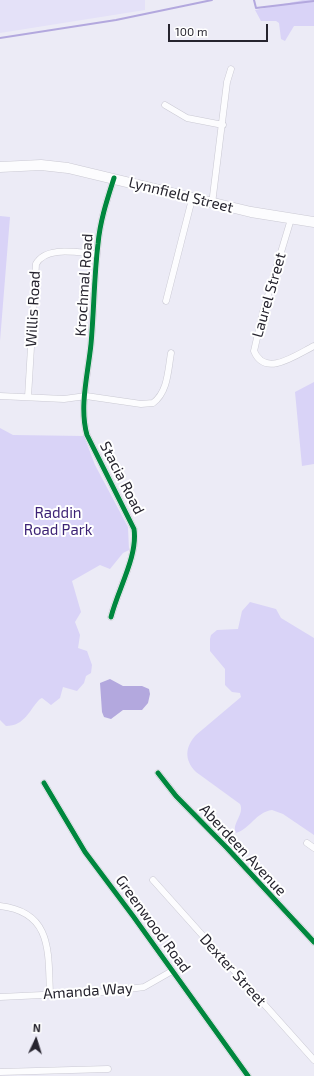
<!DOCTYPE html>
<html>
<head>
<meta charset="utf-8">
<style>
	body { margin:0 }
	#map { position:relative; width:314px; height:1076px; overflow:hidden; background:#ecebf6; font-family:"Exo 2",sans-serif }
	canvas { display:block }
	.north { position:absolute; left:16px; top:1020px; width:40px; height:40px; -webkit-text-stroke:3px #fff; paint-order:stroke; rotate:4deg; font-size:11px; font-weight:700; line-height:16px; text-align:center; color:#26242e }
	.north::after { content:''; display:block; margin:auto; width:14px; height:18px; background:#26242e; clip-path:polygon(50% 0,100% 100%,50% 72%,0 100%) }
	.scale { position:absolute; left:168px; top:24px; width:100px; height:18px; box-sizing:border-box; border:2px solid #26242e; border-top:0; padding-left:5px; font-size:12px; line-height:14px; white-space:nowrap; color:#26242e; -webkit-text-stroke:3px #fff; paint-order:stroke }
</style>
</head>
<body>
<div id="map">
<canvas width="314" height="1076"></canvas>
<div class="north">N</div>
<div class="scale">100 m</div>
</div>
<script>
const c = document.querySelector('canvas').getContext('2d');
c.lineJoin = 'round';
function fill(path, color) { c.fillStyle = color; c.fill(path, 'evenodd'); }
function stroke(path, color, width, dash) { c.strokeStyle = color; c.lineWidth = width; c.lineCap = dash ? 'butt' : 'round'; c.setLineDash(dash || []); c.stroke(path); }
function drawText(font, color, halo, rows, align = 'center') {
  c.font = font + ' "Exo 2",sans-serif'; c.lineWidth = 4; c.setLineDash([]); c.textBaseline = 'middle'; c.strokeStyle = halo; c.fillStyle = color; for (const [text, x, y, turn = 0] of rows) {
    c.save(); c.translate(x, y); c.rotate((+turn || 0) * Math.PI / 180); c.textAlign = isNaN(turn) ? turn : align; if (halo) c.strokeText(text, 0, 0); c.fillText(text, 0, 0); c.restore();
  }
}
fill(new Path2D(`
	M0 0H145V10L0 33Z`), '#e4e1f8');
fill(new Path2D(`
	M303 0H314V26H294L285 41 281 39 279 23 276 21H261L255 10Z
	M0 216 10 217 0 341Z
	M314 382V464L302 466 295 392Z
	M0 428 13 435 84 436 95 465 128 527 129 550 123 553 110 569 100 565 72 581 81 612 75 622 80 635 78 648 87 651 92 665 91 673 86 676 84 683 77 691 63 687 60 698 51 705 42 698 40 699C29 710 25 726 6 726L0 720Z
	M250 602 276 609 281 618 314 638V835L283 814 272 810C256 812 250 829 236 833 231 824 245 814 240 804L196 772C184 760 185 747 196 735L241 697 240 693 232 692 225 685V669L210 651V639L211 635 217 630 238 629 242 611Z`), '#d9d3f7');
fill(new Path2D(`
	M110 679 123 686H142L149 689 150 694 148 703 142 710H123L111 719 104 717 102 712 100 683Z`), '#b3a8de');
stroke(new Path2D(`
	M254 0 256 8 314 1
	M0 38 116 20 212 0`), '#b3a8de', 2);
const street = new Path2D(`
	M165 105 187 118 223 125
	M212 204 227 82 231 69
	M291 219 263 312 254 351C265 378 296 355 314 346
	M166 301 192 199
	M0 396 64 399 86 396 141 404 153 403C168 392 168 370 171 353
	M28 397 36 264C46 245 79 253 97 254
	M111 617C118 589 138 556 134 529L87 435C79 407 88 374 91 344 94 311 94 277 98 244 100 221 107 200 114 178
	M158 773 176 796 227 848 314 942
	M44 783 85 852 133 916 248 1076
	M307 843 314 848
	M153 880 314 1060
	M0 906C53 912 48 953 50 994
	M0 997 106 992 144 987 172 971
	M0 1072 108 1069`);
const primary = new Path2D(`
	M0 167 41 165 68 168 251 212 314 222`);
stroke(street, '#cac9d3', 7);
stroke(primary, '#cac9d3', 11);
stroke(street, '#fcfcfe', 6);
stroke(primary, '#fcfcfe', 10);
stroke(new Path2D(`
	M111 617C118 589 138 556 134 529L87 435C79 407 88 374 91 344 94 311 94 277 98 244 100 221 107 200 114 178
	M158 773 176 796 227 848 314 942
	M44 783 85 852 133 916 248 1076`), '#00873e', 5);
drawText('15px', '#26242e', '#fff', [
	["Lynnfield Street",181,195,14],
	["Krochmal Road",84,285,-86],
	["Laurel Street",269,295,-74],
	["Willis Road",33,309,-87],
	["Stacia Road",122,478,63],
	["Aberdeen Avenue",243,850,47],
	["Greenwood Road",153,924,54],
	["Dexter Street",233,970,48],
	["Amanda Way",88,991,-4]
]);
drawText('15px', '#3d2376', '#fff', [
	["Raddin",58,513],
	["Road Park",58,530]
]);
</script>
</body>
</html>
